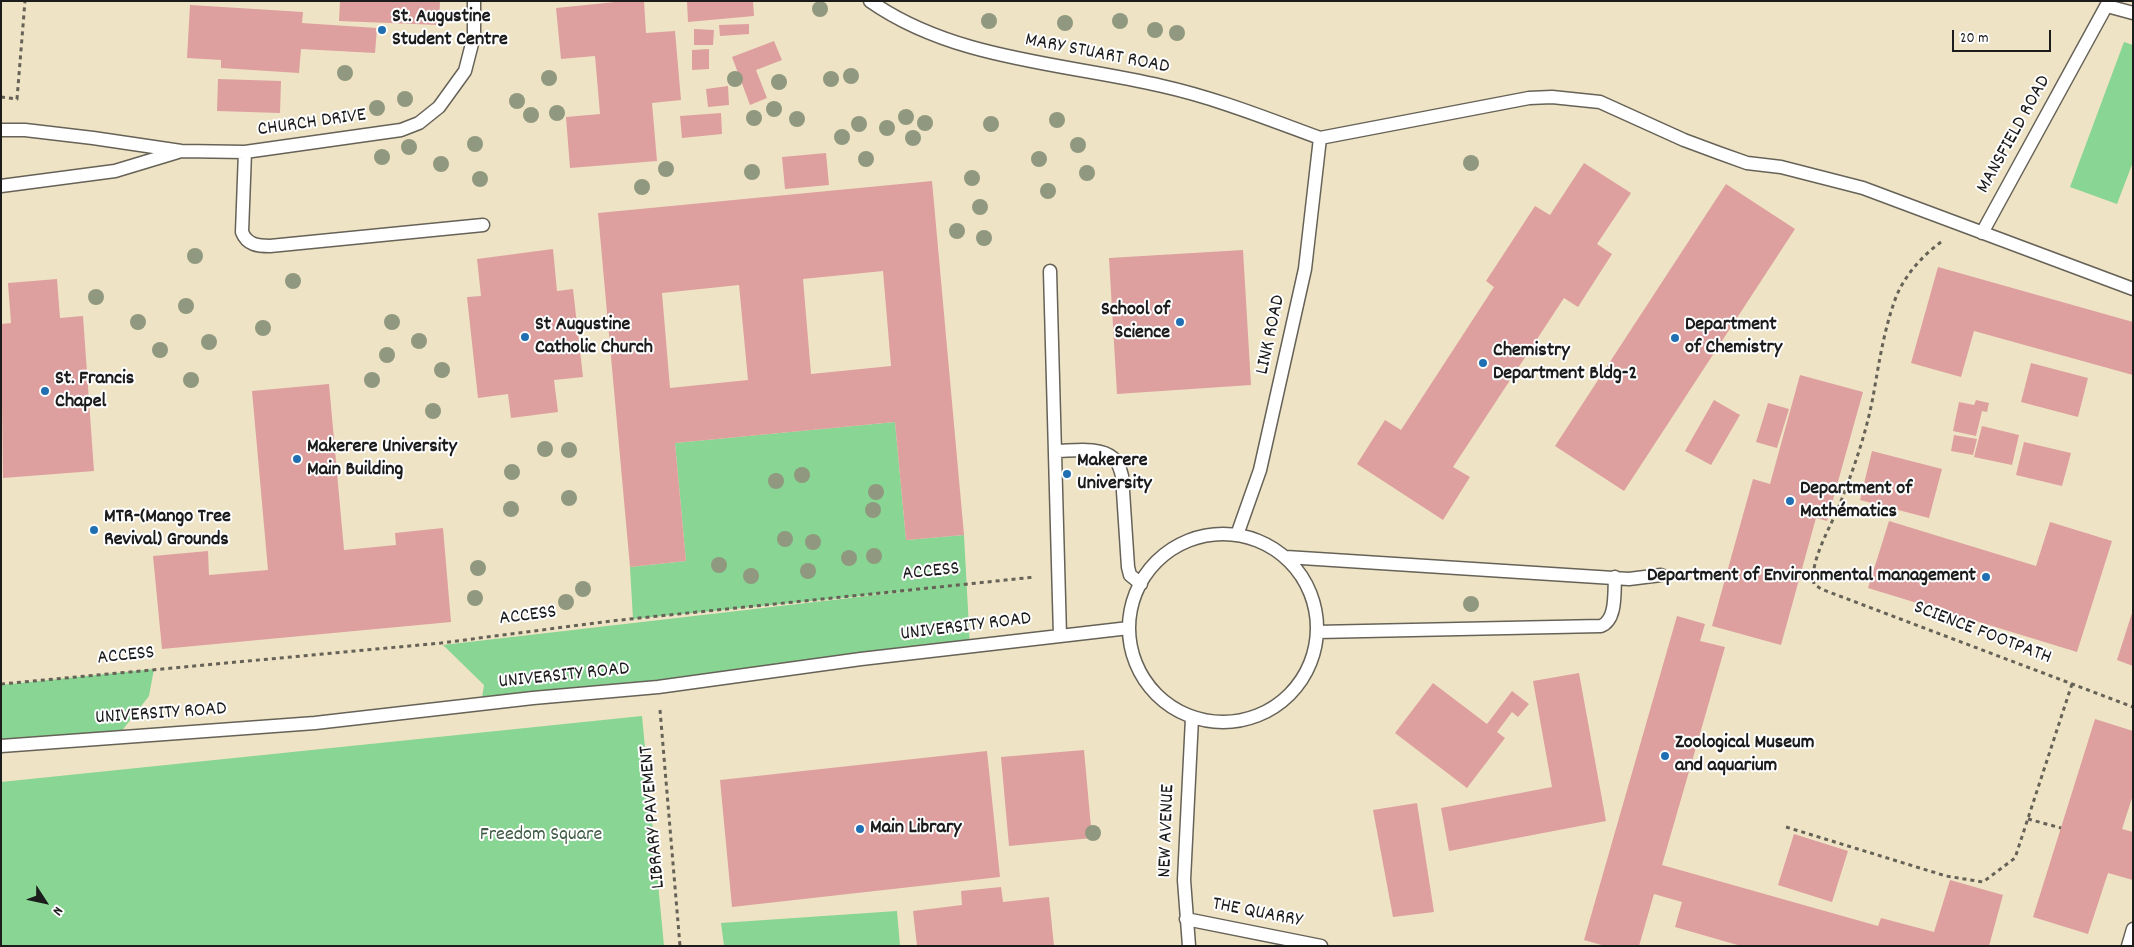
<!DOCTYPE html>
<html>
<head>
<meta charset="utf-8">
<style>
	body { margin:0 }
	#map { position:relative; width:2134px; height:947px; overflow:hidden; background:#efe3c5; font-family:Dekko,sans-serif }
	canvas { display:block }
	.frame { position:absolute; inset:0; border:2px solid #1c1c1c; pointer-events:none }
	.north { position:absolute; left:20px; top:877px; width:50px; height:50px; -webkit-text-stroke:4px #fff; paint-order:stroke; rotate:125deg; font-size:14px; font-weight:700; line-height:20px; text-align:center; color:#1c1c1c }
	.north::after { content:''; display:block; margin:auto; width:18px; height:22px; background:#1c1c1c; clip-path:polygon(50% 0,100% 100%,50% 72%,0 100%) }
	.scale { position:absolute; left:1952px; top:30px; width:99px; height:22px; box-sizing:border-box; border:2px solid #1c1c1c; border-top:0; padding-left:6px; font-size:15px; line-height:18px; white-space:nowrap; color:#1c1c1c; -webkit-text-stroke:4px #fff; paint-order:stroke }
</style>
</head>
<body>
<div id="map">
<canvas width="2134" height="947"></canvas>
<div class="frame"></div>
<div class="north">N</div>
<div class="scale">20 m</div>
</div>
<script>
const c = document.querySelector('canvas').getContext('2d');
c.lineJoin = 'round';
function fill(path, color) { c.fillStyle = color; c.fill(path, 'evenodd'); }
function stroke(path, color, width, dash) { c.strokeStyle = color; c.lineWidth = width; c.lineCap = dash ? 'butt' : 'round'; c.setLineDash(dash || []); c.stroke(path); }
function drawText(font, color, halo, rows, align = 'center') {
  c.font = font + ' Dekko,sans-serif'; c.lineWidth = 4; c.setLineDash([]); c.textBaseline = 'middle'; c.strokeStyle = halo; c.fillStyle = color; for (const [text, x, y, turn = 0] of rows) {
    c.save(); c.translate(x, y); c.rotate((+turn || 0) * Math.PI / 180); c.textAlign = isNaN(turn) ? turn : align; if (halo) c.strokeText(text, 0, 0); c.fillText(text, 0, 0); c.restore();
  }
}
fill(new Path2D(`
	M2124 42 2133 45V162L2117 204 2070 187Z
	M895 422 906 540 964 535 970 647 481 704 484 685 443 645 919 590 633 619 630 567 686 561 675 443Z
	M154 669 149 696 117 737 1 746V685Z
	M642 716 664 946H1V782Z
	M897 911 900 946H724L721 923Z`), '#88d594');
fill(new Path2D(`
	M340 1H440L439 25 339 21Z
	M625 1H644L646 33 675 31 681 100 652 103 657 161 570 168 566 117 600 114 595 56 561 59 556 8Z
	M687 1H753L754 16 688 22Z
	M190 5 303 12 302 23 377 28 375 53 301 49 299 73 221 68V60L187 58Z
	M749 24V34L720 36 719 25Z
	M694 29 714 30 713 45H694Z
	M774 41 782 60 756 70 767 98 750 105 732 57Z
	M709 49V69L692 70V50Z
	M218 79 281 81 280 113 217 111Z
	M728 86 729 105 708 107 706 89Z
	M721 113 722 134 682 138 680 116Z
	M826 153 829 185 785 189 782 157Z
	M1584 163 1631 193 1597 244 1612 254 1578 307 1564 298 1453 467 1470 477 1443 520 1357 464 1385 420 1401 430 1494 287 1486 281 1535 206 1550 215Z
	M932 181 964 535 906 540 895 422 675 443 686 561 630 567 598 213ZM883 271 891 366 811 374 803 279ZM739 285 748 380 670 388 662 293Z
	M1726 184 1795 229 1624 491 1555 446Z
	M553 249 557 291 573 289 583 377 554 380 558 412 511 418 508 394 478 398 467 297 481 296 477 259Z
	M1243 250 1251 385 1117 394 1109 258Z
	M1938 267 2133 322V375L1974 331 1961 377 1911 363Z
	M57 279 60 318 83 316 94 471 3 478 1 324 11 323 8 283Z
	M2031 363 2088 378 2078 417 2021 402Z
	M1800 375 1863 392 1827 521 1816 518 1781 645 1712 626 1753 479 1770 484Z
	M329 384 344 550 396 545 395 533 443 528 451 622 162 649 153 556 208 551 209 575 268 570 252 391Z
	M1714 400 1740 415 1711 465 1685 451Z
	M1976 400 1989 403 1987 412 1982 411 1976 436 1953 431 1959 402 1974 405Z
	M1768 403 1789 409 1777 448 1756 442Z
	M1982 426 2019 435 2012 465 1974 457Z
	M1954 435 1977 439 1973 455 1951 451Z
	M2024 442 2071 453 2062 486 2016 475Z
	M1872 451 1942 469 1929 518 1860 500Z
	M1889 521 2036 566 2050 522 2112 541 2077 652 1868 588Z
	M2132 613H2133V666L2117 660Z
	M1677 616 1705 624 1700 641 1725 647 1662 865 1878 926 1881 918 1934 932 1950 880 2003 895 1989 946H1741L1675 927 1682 902 1654 894 1639 946H1605L1584 940Z
	M1579 673 1606 821 1449 851 1441 808 1552 787 1533 681Z
	M1433 683 1487 724 1512 691 1529 704 1518 717 1512 712 1497 732 1505 738 1467 788 1395 733Z
	M2095 719 2133 731V795L2122 829 2133 832V880L2108 873 2088 934 2033 917Z
	M1084 750 1092 838 1009 846 1001 757Z
	M987 751 1000 877 732 907 720 780Z
	M1417 803 1434 912 1393 917 1373 810Z
	M1794 834 1848 851 1832 902 1778 885Z
	M1001 887 1003 902 1049 897 1054 946H917L913 911 962 905 961 891Z`), '#dda09f');
const lane = new Path2D(`
	M870 1C954 60 1064 63 1162 86 1216 98 1268 119 1320 138
	M2107 6 2133 13
	M1 130H25L93 138 181 151 245 152 401 130 419 123 439 107 465 71 474 36V1
	M1320 138 1529 98 1552 97 1600 102 1684 140 1719 153 1747 163 1781 167 1863 188 2133 289
	M245 152 242 232C247 245 258 246 270 246L483 225
	M1 186 115 171 178 152
	M1982 233 2109 1
	M1050 271 1060 636
	M1055 451C1072 451 1100 446 1113 458 1119 462 1120 469 1122 476L1128 567 1130 575 1141 584
	M1129 628a94 94 0 1 1 188 0a94 94 0 1 1-188 0Z
	M1237 535 1260 470 1305 269 1320 138
	M1286 557 1629 579 1661 575
	M1317 632 1601 626C1617 620 1614 592 1615 577
	M1 746 315 723 533 698 658 687 861 659 1129 628
	M1186 919 1321 946
	M1189 946 1184 880 1192 718
	M2128 946 2133 929`);
stroke(lane, '#666257', 15);
stroke(new Path2D(`
	M1 97 17 99 25 1
	M1941 242C1922 256 1905 275 1896 297 1884 329 1879 363 1873 397 1866 434 1853 471 1839 506 1831 526 1809 562 1814 584L1821 589 2133 707
	M1 684 441 643 611 621 1035 577
	M660 710 680 946
	M2028 819 2061 828
	M1786 827 1946 876 1983 882 2015 858 2072 684`), '#666257', 3, [4, 4]);
stroke(lane, '#fff', 12);
c.fillStyle = '#90997f';
for (const [x, y] of [
	[820,9],
	[989,21],
	[1120,21],
	[1065,23],
	[1155,30],
	[1177,33],
	[345,73],
	[851,76],
	[549,78],
	[735,79],
	[831,79],
	[779,82],
	[405,99],
	[517,101],
	[377,108],
	[774,109],
	[557,113],
	[531,115],
	[906,117],
	[754,118],
	[797,119],
	[1057,120],
	[925,123],
	[859,124],
	[991,124],
	[887,128],
	[842,137],
	[913,138],
	[475,144],
	[1078,145],
	[409,147],
	[382,157],
	[866,159],
	[1039,159],
	[1471,163],
	[441,164],
	[666,169],
	[752,172],
	[1087,173],
	[972,178],
	[480,179],
	[642,187],
	[1048,191],
	[980,207],
	[957,231],
	[984,238],
	[195,256],
	[293,281],
	[96,297],
	[186,306],
	[138,322],
	[392,322],
	[263,328],
	[419,341],
	[209,342],
	[160,350],
	[387,355],
	[442,370],
	[191,380],
	[372,380],
	[433,411],
	[545,449],
	[569,450],
	[512,472],
	[802,475],
	[776,481],
	[876,492],
	[569,498],
	[511,509],
	[873,510],
	[785,539],
	[813,542],
	[874,556],
	[849,558],
	[719,565],
	[478,568],
	[808,571],
	[751,576],
	[583,589],
	[475,598],
	[566,602],
	[1471,604],
	[1093,833]
]) { c.beginPath(); c.arc(x, y, 8, 0, 2 * Math.PI); c.fill(); }
for (const [x, y, r, color] of [
	[382,30,5,"#1f6fb2"],
	[1180,322,5,"#1f6fb2"],
	[525,337,5,"#1f6fb2"],
	[1675,338,5,"#1f6fb2"],
	[1483,363,5,"#1f6fb2"],
	[45,391,5,"#1f6fb2"],
	[297,459,5,"#1f6fb2"],
	[1067,474,5,"#1f6fb2"],
	[1790,501,5,"#1f6fb2"],
	[94,530,5,"#1f6fb2"],
	[1986,577,5,"#1f6fb2"],
	[1665,756,5,"#1f6fb2"],
	[860,829,5,"#1f6fb2"]
]) { const dot = new Path2D(); dot.arc(x, y, r, 0, 2 * Math.PI); c.fillStyle = color; c.fill(dot); stroke(dot, '#fff', 2); }
drawText('bold 20px', '#1c1c1c', '#fff', [
	["St. Augustine",392,18],
	["Student Centre",392,41],
	["School of",1170,311,"right"],
	["Science",1170,334,"right"],
	["St Augustine",535,326],
	["Catholic Church",535,349],
	["Department",1685,326],
	["of Chemistry",1685,349],
	["Chemistry",1493,352],
	["Department Bldg-2",1493,375],
	["St. Francis",55,380],
	["Chapel",55,403],
	["Makerere University",307,448],
	["Main Building",307,471],
	["Makerere",1077,462],
	["University",1077,485],
	["Department of",1800,490],
	["Mathématics",1800,513],
	["MTR-(Mango Tree",104,518],
	["Revival) Grounds",104,541],
	["Department of Environmental management",1976,577,"right"],
	["Zoological Museum",1675,744],
	["and aquarium",1675,767],
	["Main Library",870,829]
], 'left');
drawText('20px', '#1c1c1c', '#fff', [
	["MARY STUART ROAD",1097,55,11],
	["CHURCH DRIVE",312,124,-8],
	["MANSFIELD ROAD",2015,135,-61],
	["LINK ROAD",1272,335,-78],
	["ACCESS",931,573,-6],
	["ACCESS",528,617,-7],
	["UNIVERSITY ROAD",966,628,-7],
	["SCIENCE FOOTPATH",1982,634,21],
	["ACCESS",126,657,-6],
	["UNIVERSITY ROAD",564,677,-6],
	["UNIVERSITY ROAD",161,715,-4],
	["LIBRARY PAVEMENT",654,817,-95],
	["NEW AVENUE",1168,831,-88],
	["THE QUARRY",1257,914,11]
]);
drawText('20px', '#425d46', '#fff', [
	["Freedom Square",541,836]
]);
</script>
</body>
</html>
